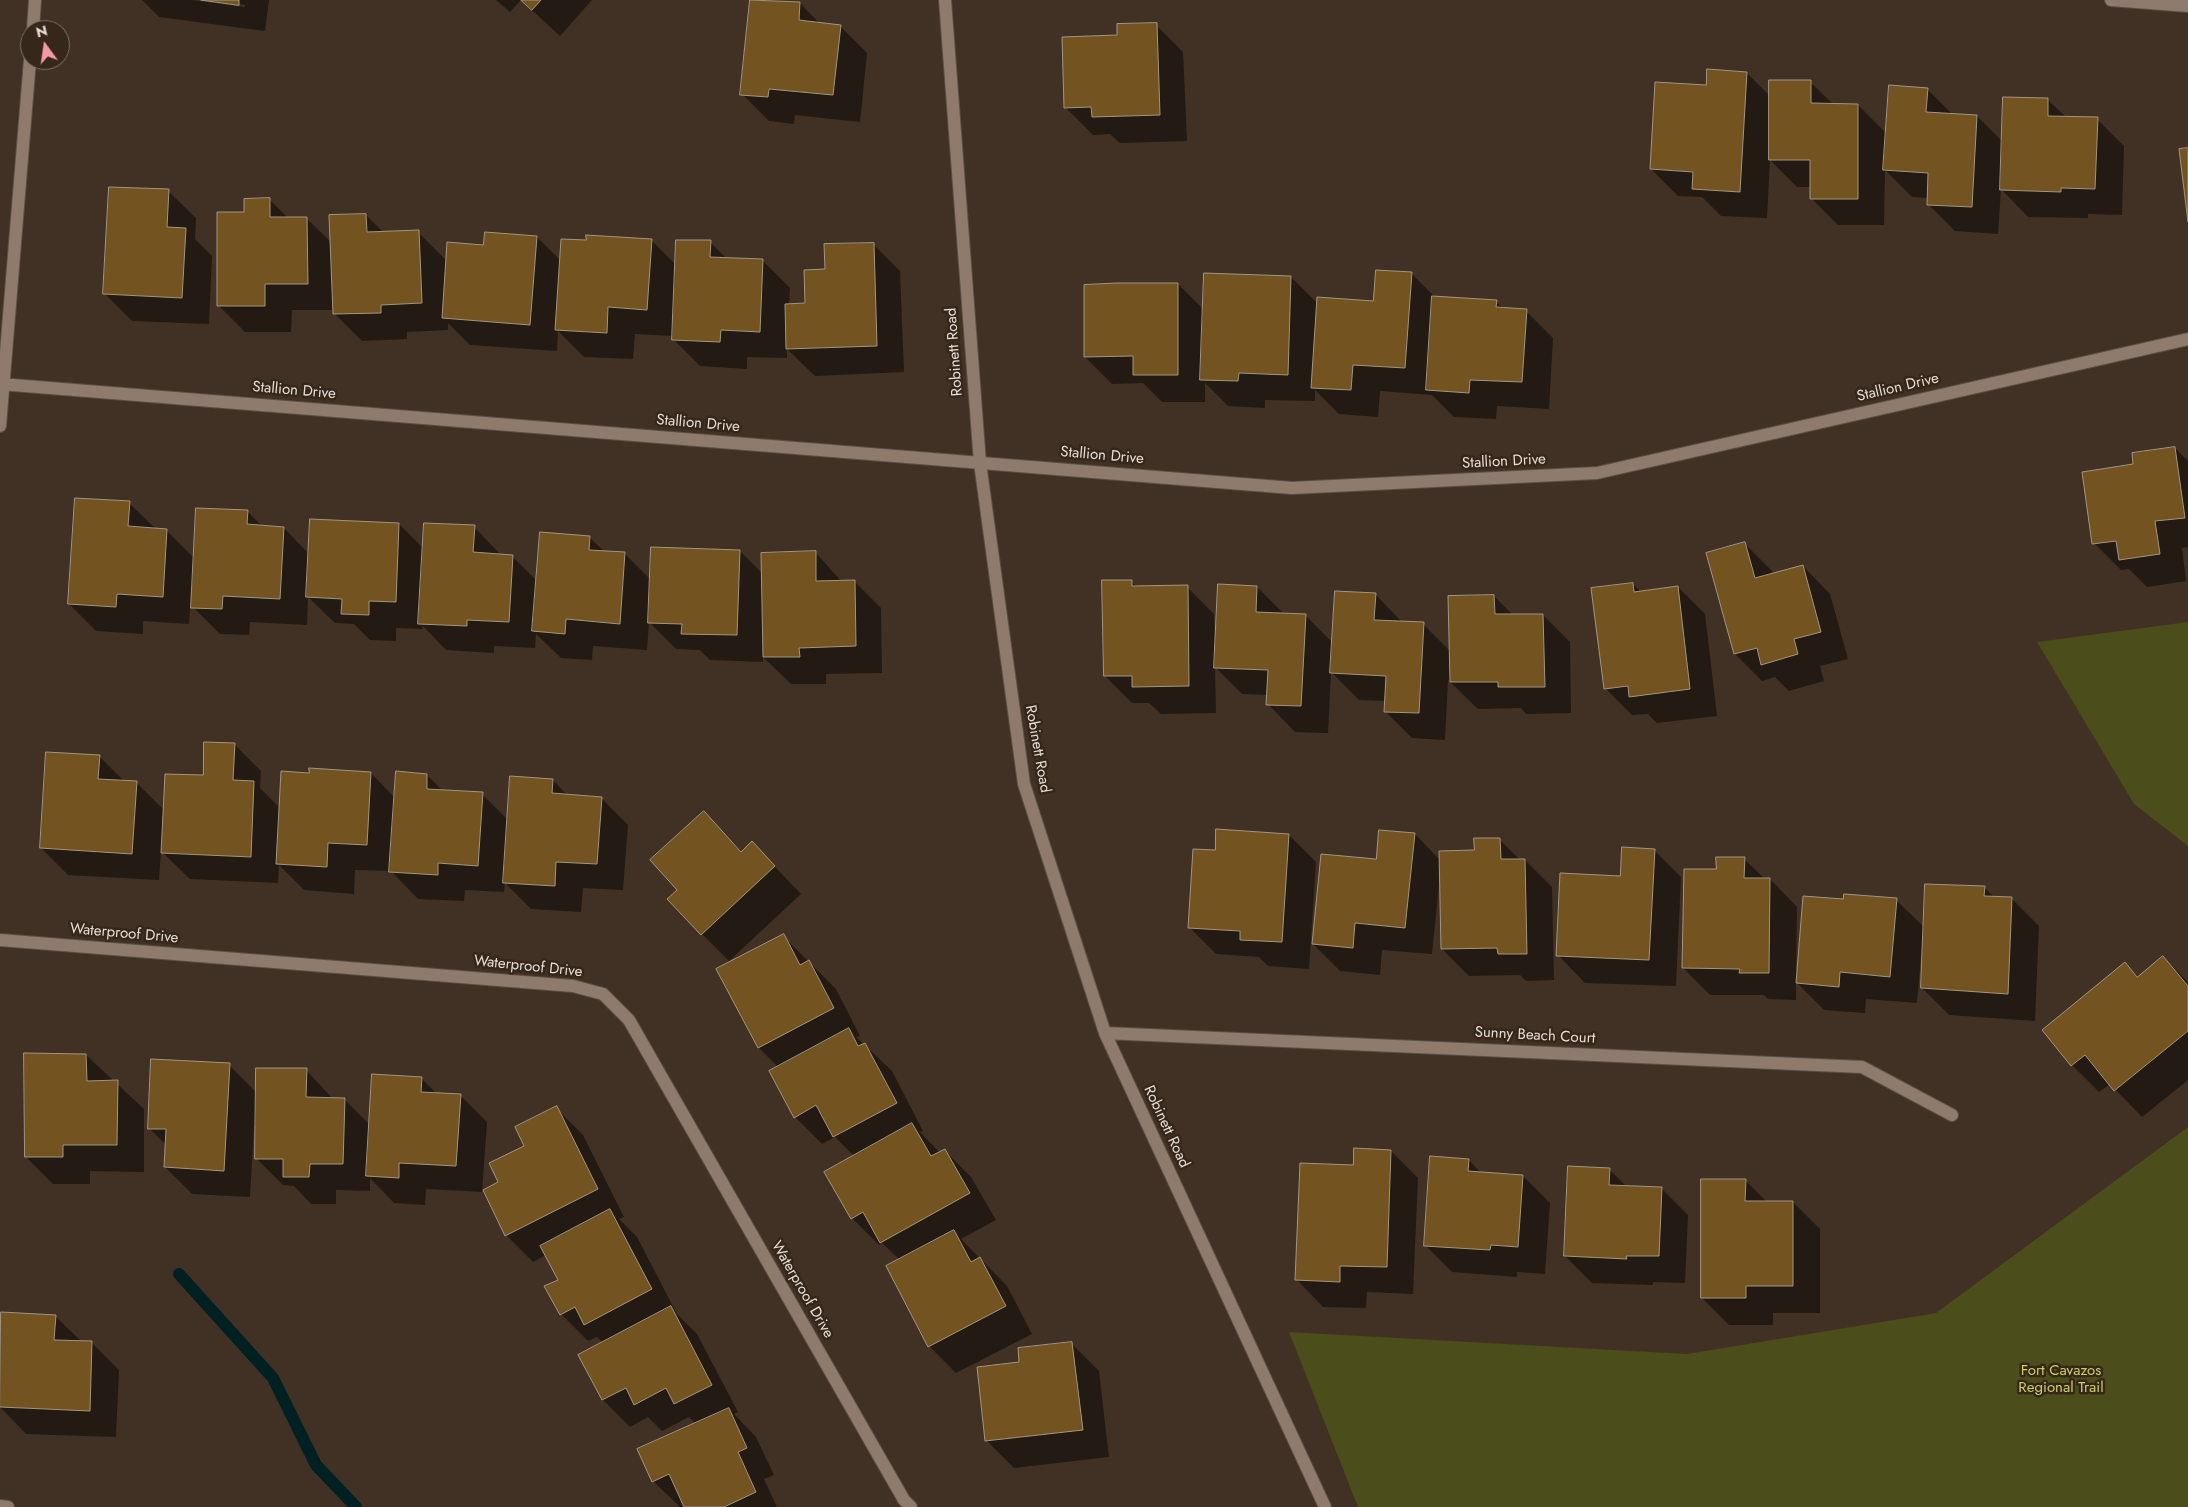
<!DOCTYPE html>
<html>
<head>
<meta charset="utf-8">
<style>
	body { margin:0 }
	#map { position:relative; width:2188px; height:1507px; overflow:hidden; background:#413124; font-family:Jost,sans-serif }
	canvas { display:block }
	.north { position:absolute; left:20px; top:20px; width:50px; height:50px; box-sizing:border-box; background:#36271b; border:1px solid #7d7065; border-radius:50%; rotate:346deg; font-size:14px; font-weight:700; line-height:20px; text-align:center; color:#e7ddd5 }
	.north::after { content:''; display:block; margin:auto; width:18px; height:22px; background:#f49aa6; clip-path:polygon(50% 0,100% 100%,50% 72%,0 100%) }
</style>
</head>
<body>
<div id="map">
<canvas width="2188" height="1507"></canvas>
<div class="north">N</div>
</div>
<script>
const c = document.querySelector('canvas').getContext('2d');
c.lineJoin = 'round';
function fill(path, color) { c.fillStyle = color; c.fill(path, 'evenodd'); }
function stroke(path, color, width, dash) { c.strokeStyle = color; c.lineWidth = width; c.lineCap = dash ? 'butt' : 'round'; c.setLineDash(dash || []); c.stroke(path); }
function drawText(font, color, halo, rows, align = 'center') {
  c.font = font + ' Jost,sans-serif'; c.lineWidth = 5; c.setLineDash([]); c.textBaseline = 'middle'; c.strokeStyle = halo; c.fillStyle = color; for (const [text, x, y, turn = 0] of rows) {
    c.save(); c.translate(x, y); c.rotate((+turn || 0) * Math.PI / 180); c.textAlign = isNaN(turn) ? turn : align; if (halo) c.strokeText(text, 0, 0); c.fillText(text, 0, 0); c.restore();
  }
}
fill(new Path2D(`
	M2188 622V846L2134 804 2037 642Z
	M2188 1127V1507H1358L1289 1332 1687 1354 1936 1313Z`), '#4b4d1a');
fill(new Path2D(`
	M142 0H192L245 7V5L211 0H269L265 31 159 17Z
	M496 0H592L560 36 521 0 510 12Z
	M751 0 800 3 820 24 840 26 867 53 860 122 795 115 794 124 769 121 742 94Z
	M1156 25 1183 52 1187 141 1120 143 1110 134 1093 135 1066 108 1118 36Z
	M1747 73 1770 96 1810 82 1834 105H1858L1887 134 1927 89 1953 115 1977 116 2003 142 2048 100 2066 117 2097 119 2124 146 2122 215 2088 214V218L2028 217 2001 189 1998 234 1955 231 1928 204V198L1912 197 1885 170 1884 225H1838L1811 198V187H1797L1770 160 1767 218 1721 216 1702 197 1678 196 1651 169 1707 86Z
	M168 191 196 218 195 239 212 256 209 324 132 321 105 294Z
	M269 199 289 219H307L332 243 366 215 384 233 418 232 447 261 484 246 537 237 561 261 651 240 676 265 710 242 727 259 763 261 790 288 789 305 806 304 827 270 873 244 900 271 904 372 815 376 787 349V358L747 357V369L700 366 673 339V336L635 334 633 359 584 357 558 331 557 351 470 345 448 323V330L407 332V339L362 341 335 314 334 310H292L291 332H245L218 305 245 213Z
	M1411 273 1436 298 1496 302 1504 309 1526 311 1553 338 1549 409 1497 406 1496 419 1454 417 1432 395 1380 391 1378 417 1339 414 1315 390V401L1265 400V408L1228 406 1205 383V402H1162L1143 383 1112 384 1085 357 1178 284 1204 310 1291 277 1318 304 1374 303Z
	M2175 448 2188 461V547L2182 548 2186 581 2147 587 2129 569 2121 570 2094 543 2135 465Z
	M129 503 156 529 166 530 195 559 247 511 263 527 284 528 309 554 399 524 424 549 474 527 501 555 512 556 537 581 589 537 605 552 625 554 651 580 740 551 763 574 815 552 842 582 854 581 881 608 882 673 826 674V684H791L763 657V662L710 660 700 650 676 649 649 622 647 650 593 646 592 660 561 658 536 634 535 648 494 646V653L446 650 423 626 422 629 396 628V641L370 640 354 624 335 623 308 597 307 625 250 622 249 635 220 634 193 607 194 591H191L189 624 143 621V634L96 631 69 604Z
	M1745 544 1772 571 1773 574 1803 566 1830 594 1848 659 1820 666 1824 681 1789 691 1775 677 1762 681 1735 654Z
	M1131 581 1138 588 1187 587 1214 614 1215 639H1217L1257 587 1284 614 1305 615 1333 643 1375 594 1402 622 1423 624 1450 651 1494 596 1513 615H1543L1570 642 1571 713 1526 714 1521 708 1478 709 1448 680 1445 740 1412 738 1385 711 1386 701 1359 700 1331 672 1328 733 1295 732 1268 704V695L1242 694 1215 667 1216 713 1161 714 1149 703H1132L1105 676Z
	M1633 584 1641 592 1678 587 1705 614 1717 716 1657 723 1648 714 1632 715 1605 688Z
	M234 744 261 771 260 788 280 808 310 774V769L371 773 395 798 427 775 443 791 482 794 508 820 553 780 568 796 601 798 628 825 623 890 583 888 581 912 531 909 505 883 504 892 465 890 464 901 418 899 391 871 355 870 354 894 304 890 279 865 278 883 190 879 161 851 159 880 68 875 41 848 99 756 125 782 137 783 165 811 204 777Z
	M704 812 742 852 752 843 801 894 729 961 702 934 679 890Z
	M1415 834 1440 860 1475 851 1499 839 1520 860H1525L1552 887 1554 980 1526 981 1520 975 1469 976 1442 949 1441 885H1439L1432 954 1382 950 1380 975 1340 971 1313 944 1377 860Z
	M1289 835 1316 862 1309 969 1268 966 1259 957 1216 954 1189 927 1216 851Z
	M1654 850 1681 877 1676 986 1585 983 1558 955 1621 877Z
	M1744 859 1765 879H1770L1797 907 1796 969H1798L1844 901 1896 900 1925 928 1984 887 1995 898 2012 899 2039 926 2035 1021 1949 1015 1922 988 1924 944H1922L1917 1003 1866 999 1865 1013 1824 1010 1796 982V1000L1768 999 1764 995H1710L1683 968 1717 871Z
	M783 936 836 989 860 1036 856 1037 892 1071 923 1131 920 1132 940 1153 944 1150 971 1177 996 1220 961 1239 1007 1286 1032 1334 956 1373 929 1346 900 1260 882 1243 879 1245 852 1218 854 1156 835 1137 822 1144 795 1117 778 1067 759 1048 718 970Z
	M2163 957 2188 982V1080L2142 1117 2110 1084 2099 1092 2072 1065 2043 1030 2125 964 2138 977Z
	M86 1055 144 1109V1172L90 1171V1184H53L26 1157Z
	M229 1065 257 1093 306 1070 333 1099H344L370 1125 421 1078 437 1094 460 1095 487 1122 482 1192 426 1189 425 1205 394 1203 370 1178V1191L336 1190V1204H311L294 1186 283 1185 256 1158 257 1126H254L250 1197 192 1194 165 1167 166 1145 149 1128Z
	M556 1108 583 1135 624 1217 619 1219 637 1237 677 1314 697 1334 738 1412 734 1414 756 1437 774 1475 764 1479 777 1507H680L653 1481 696 1424 689 1417 662 1431 648 1417 630 1427 603 1400 579 1355 603 1343 597 1337 588 1341 561 1314 559 1280 546 1255 533 1262 506 1235 500 1183Z
	M1391 1151 1418 1178 1413 1294 1367 1292 1366 1308 1323 1307 1296 1279 1354 1166Z
	M1469 1160 1481 1173 1523 1176 1550 1203 1545 1274 1517 1272V1277L1452 1272 1425 1245Z
	M1609 1169 1627 1187 1661 1188 1688 1215 1685 1283 1653 1282V1285L1592 1283 1565 1256Z
	M1745 1180 1767 1202H1793L1820 1229V1313H1773V1325H1729L1702 1298Z
	M3 1314 55 1316 82 1342 92 1343 119 1370 116 1437 26 1434 0 1407Z
	M1072 1344 1099 1371 1109 1457 1014 1468 987 1441Z`), '#0007');
stroke(new Path2D(`
	M179 1274 273 1378 316 1465 356 1507`), '#002021', 12);
const building = new Path2D(`
	M201 0H239V5Z
	M521 0H541L532 10Z
	M750 0 800 2 799 20 841 25 833 95 769 89 768 97 740 95Z
	M1157 23 1160 115 1092 117 1091 107 1064 108 1062 37 1117 35V24Z
	M1707 69 1747 72 1740 192 1692 189 1693 172 1650 169 1655 82 1706 85Z
	M1769 80H1811V103L1858 104V199H1810V160H1769Z
	M1889 85 1928 88 1926 112 1977 115 1972 207 1927 205 1928 173 1883 170Z
	M2003 97 2048 98V116L2098 117 2095 189 2061 188V192L2000 190Z
	M2188 148V222L2179 149Z
	M109 187 169 189 167 227 186 228 182 298 103 294Z
	M270 198V217H307L308 284H265V306H217V212H244V199Z
	M366 214 367 232 419 230 422 303 381 305V313L333 314 329 215Z
	M485 232 537 236 530 325 442 318 447 242 483 245Z
	M586 235 652 239 647 310 608 307 607 333 555 330 561 239 586 240Z
	M676 240H711L710 257 763 259 760 332 721 330 720 342 672 340Z
	M874 243 877 346 786 349 785 304 805 303 804 270 825 269 824 244Z
	M1376 270 1412 272 1405 368 1353 365 1351 390 1311 388 1317 297 1373 301Z
	M1204 273 1291 276 1288 375 1239 373 1238 381 1200 380Z
	M1117 283H1178V375H1133V356L1084 357V285Z
	M1432 296 1497 300 1496 307 1527 309 1522 382 1470 380 1469 393 1426 390Z
	M2175 447 2185 518 2155 521 2160 554 2119 560 2116 541 2092 544 2082 472 2133 464 2132 453Z
	M75 498 130 501 128 526 167 529 163 597 117 594 116 607 68 604Z
	M196 508 248 510 247 524 284 527 280 599 223 596 222 609 191 608Z
	M310 519 399 523 396 602 369 601V615L341 614 342 599 306 597Z
	M424 523 475 525 473 552 513 555 509 622 467 620V626L418 624Z
	M540 532 590 536 589 550 625 552 620 624 566 619 565 634 532 631Z
	M1745 542 1755 578 1803 565 1821 632 1794 639 1798 654 1761 665 1757 648 1734 654 1706 553Z
	M651 547 740 550 737 635 681 634 682 624 648 623Z
	M816 551V581L855 580 856 646 799 648 800 657H763L761 553Z
	M1102 580H1132V586L1188 585 1189 686 1132 687V676H1104Z
	M1633 583 1634 592 1678 586 1690 689 1629 697 1628 686 1604 689 1591 588Z
	M1218 584 1257 586 1256 612 1306 614 1301 706 1266 705 1268 670 1214 668Z
	M1335 591 1376 593 1374 620 1424 622 1419 713 1384 712 1386 676 1330 673Z
	M1494 595 1495 614H1543L1545 687H1498V682H1450L1448 596Z
	M204 742 235 743 233 780 254 781 251 857 161 853 165 774 203 775Z
	M46 752 100 755 98 779 137 781 132 854 40 848Z
	M309 768 371 772 367 845 328 843 327 867 276 864 281 771 309 773Z
	M396 771 427 774V789L483 792 478 866 438 863V875L389 872Z
	M510 776 553 779 552 793 602 797 597 864 556 862 555 886 503 883Z
	M704 811 741 852 752 841 775 866 701 935 667 899 677 890 650 860Z
	M1216 829 1289 834 1282 942 1240 940V931L1188 928 1193 849 1215 850Z
	M1379 830 1415 833 1405 928 1355 923 1353 948 1312 944 1321 854 1376 859Z
	M1474 838H1500L1501 859H1525L1527 954H1498L1497 948 1441 949 1439 851 1474 850Z
	M1622 847 1655 849 1649 960 1556 956 1560 873 1620 876Z
	M1716 857H1745L1744 878H1770L1769 973H1739L1740 969 1682 968 1684 869H1716Z
	M1925 884 1985 886 1984 896 2012 897 2008 994 1921 988Z
	M1844 894 1897 898 1890 977 1840 972 1839 987 1796 983 1803 896 1843 899Z
	M784 934 800 965 809 960 834 1008 758 1048 716 969Z
	M2163 956 2188 986V1031L2114 1091 2085 1055 2071 1066 2042 1030 2125 962 2137 977Z
	M849 1028 858 1046 865 1043 897 1103 833 1137 816 1105 794 1118 769 1071Z
	M24 1053 86 1054 87 1081 118 1080 117 1145H63V1157H25Z
	M151 1059 230 1063 224 1171 164 1167 166 1129H148Z
	M256 1068H307L306 1097 345 1098 343 1164H310L309 1177H283V1159H255Z
	M372 1074 422 1077 421 1092 461 1094 456 1166 399 1163V1178L366 1176Z
	M557 1106 598 1189 505 1236 483 1190 498 1182 489 1163 524 1146 515 1127Z
	M912 1123 931 1156 945 1149 970 1193 880 1243 863 1212 851 1219 824 1172Z
	M1354 1148 1391 1150 1387 1267 1340 1266V1282L1295 1280 1300 1163 1353 1165Z
	M1430 1156 1469 1159 1468 1171 1523 1175 1518 1247 1491 1245 1490 1250 1424 1246Z
	M1568 1166 1610 1168 1609 1185 1662 1187 1659 1256H1626L1627 1259 1564 1256Z
	M1701 1179H1746L1745 1201H1793V1286H1746V1298H1701Z
	M610 1209 652 1289 584 1325 575 1307 560 1315 544 1286 558 1280 540 1246Z
	M954 1230 971 1262 980 1257 1006 1306 928 1347 886 1266Z
	M671 1306 712 1385 674 1404 666 1388 634 1405 626 1388 602 1400 578 1355Z
	M1 1312 56 1315 54 1340 92 1341 90 1411 0 1407Z
	M1072 1342 1083 1430 985 1441 977 1367 1019 1362 1018 1348Z
	M729 1408 747 1448 738 1452 756 1492 724 1507H684L669 1474 652 1482 637 1449Z`);
fill(building, '#735420');
stroke(building, '#a29582', 1);
const minor = new Path2D(`
	M945 0 980 463 1024 784 1105 1033 1325 1507
	M2111 0 2188 6
	M33 30 35 0
	M0 384 1292 488 1597 473 2188 339
	M0 426 30 60
	M0 940 573 986 603 994 629 1020 904 1500 911 1507
	M1105 1033 1862 1067 1952 1115
	M0 1506 8 1507`);
stroke(minor, '#5d4f45', 14);
stroke(minor, '#8e7b6d', 12);
drawText('15px', '#e7ddd5', '#36271b', [
	["Robinett Road",955,352,-94],
	["Stallion Drive",1898,388,-13],
	["Stallion Drive",294,391,5],
	["Stallion Drive",698,424,5],
	["Stallion Drive",1102,456,5],
	["Stallion Drive",1504,462,-3],
	["Robinett Road",1037,749,80],
	["Waterproof Drive",124,934,5],
	["Waterproof Drive",528,967,6],
	["Sunny Beach Court",1535,1036,3],
	["Robinett Road",1166,1127,65],
	["Waterproof Drive",802,1290,60]
]);
drawText('15px', '#cacf66', '#36271b', [
	["Fort Cavazos",2061,1371],
	["Regional Trail",2061,1388]
]);
</script>
</body>
</html>
